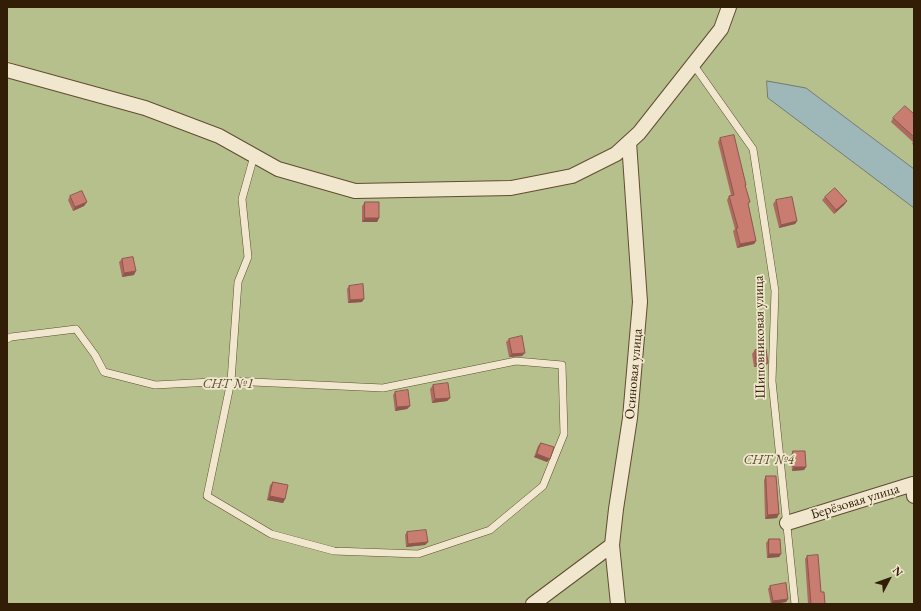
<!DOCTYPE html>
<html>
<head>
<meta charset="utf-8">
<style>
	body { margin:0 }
	#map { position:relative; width:921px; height:611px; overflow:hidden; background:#e9dab3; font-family:"EB Garamond",serif }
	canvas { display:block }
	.frame { position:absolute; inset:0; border:8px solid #321d06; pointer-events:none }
	.north { position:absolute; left:869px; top:559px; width:40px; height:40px; -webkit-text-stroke:3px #f1e7ce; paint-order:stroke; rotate:49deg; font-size:11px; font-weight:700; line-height:16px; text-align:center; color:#321d06 }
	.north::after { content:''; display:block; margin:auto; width:14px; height:18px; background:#321d06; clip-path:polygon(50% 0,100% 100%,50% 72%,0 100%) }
</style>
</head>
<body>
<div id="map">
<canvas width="921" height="611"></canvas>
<div class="frame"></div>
<div class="north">N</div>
</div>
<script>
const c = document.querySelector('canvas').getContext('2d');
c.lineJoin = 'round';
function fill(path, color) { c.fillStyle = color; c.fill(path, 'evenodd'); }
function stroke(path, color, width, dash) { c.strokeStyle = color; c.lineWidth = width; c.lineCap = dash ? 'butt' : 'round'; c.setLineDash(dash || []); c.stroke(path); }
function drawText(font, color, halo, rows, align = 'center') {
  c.font = font + ' "EB Garamond",serif'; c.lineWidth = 3.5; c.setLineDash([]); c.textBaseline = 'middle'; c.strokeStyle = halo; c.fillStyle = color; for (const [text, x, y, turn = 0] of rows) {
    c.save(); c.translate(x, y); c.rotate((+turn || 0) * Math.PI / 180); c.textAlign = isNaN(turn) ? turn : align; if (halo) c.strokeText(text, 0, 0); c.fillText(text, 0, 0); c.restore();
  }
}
fill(new Path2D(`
	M7 7H914V169L806 88 767 82 768 98 914 208V604H7V74L139 106 7 61Z`), '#b6c08c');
const water = new Path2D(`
	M767 81 806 88 914 169V208L768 98Z`);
fill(water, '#9eb7b9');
stroke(water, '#737971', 1);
const service = new Path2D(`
	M693 64 753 149 775 291 772 381 795 604
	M7 339 11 337 76 329 95 355 104 372 155 385 231 381 383 388 516 361 562 365 564 434 543 486 490 530 418 554 334 551 271 534 207 496 231 381 238 282 248 257 242 199 254 156`);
const minor = new Path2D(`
	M7 70 145 108 219 136 278 169 355 191 511 188 572 176 616 154 639 133 721 29 729 7
	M787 523 913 484 914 496
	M533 604 612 545
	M618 604 612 545 616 509 630 418 640 302 629 142`);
stroke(service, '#604c31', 8);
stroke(minor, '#604c31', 16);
stroke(service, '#f1e7ce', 7);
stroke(minor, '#f1e7ce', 14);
fill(new Path2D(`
	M913 116 914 117V145L912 144 913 142 891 122 893 118Z
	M720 138 745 186 748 205 756 241 754 244 737 248 733 231 735 229 727 200 729 196 731 195 718 142Z
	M70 196 87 202 84 206 73 211 68 200Z
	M825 197 847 201 844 205 834 214 822 200Z
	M776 200 797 221 795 224 779 228 773 204Z
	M365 202 379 218 377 222H362V206Z
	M122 259 134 275 122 277 119 262Z
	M349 286 362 302 348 303 347 289Z
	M509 339 522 356 509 357 506 342Z
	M755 350 765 366 754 367 752 354Z
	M433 385 450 398 447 401 432 403 430 389Z
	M395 392 410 406 407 409 395 411 393 395Z
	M541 443 547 462 534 457 538 446Z
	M793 451 806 467 804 470 792 471 791 455Z
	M766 476 777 518 765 519 764 480Z
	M273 482 285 499 283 503 267 500 270 485Z
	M407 532 428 542 425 545 406 547 405 535Z
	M769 539 781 554 779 557 767 558 766 543Z
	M807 556 825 604H808L805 559Z
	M770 586 788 599 786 602 776 604H771L768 589Z`), '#ad6b60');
fill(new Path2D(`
	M847 201 844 205 834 214 836 210Z
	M87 202 84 206 73 211 75 207Z
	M365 218H379L377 222H362Z
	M797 221 795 224 779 228 781 225Z
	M756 241 754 244 737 248 740 244Z
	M136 271 134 275 122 277 124 273Z
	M364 299 362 302 348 303 350 300Z
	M525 353 522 356 509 357 512 354Z
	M768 363 765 366 754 367 756 364Z
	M450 398 447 401 432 403 435 399Z
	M410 406 407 409 395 411 397 407Z
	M537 454 550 459 547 462 534 457Z
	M794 467H806L804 470 792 471Z
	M270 496 285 499 283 503 267 500Z
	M779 514 777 518 765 519 768 515Z
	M428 542 425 545 406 547 408 544Z
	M769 554H781L779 557 767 558Z
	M788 599 786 602 771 604 773 601Z`), '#8d574e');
const building = new Path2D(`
	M905 106 914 114 913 116 914 117V137L893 118Z
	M734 135 746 185H745L750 202 748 203 756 241 740 244 736 228H738L729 196 734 195 720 138Z
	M835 188 847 201 836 210 825 197Z
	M82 191 87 202 75 207 70 196Z
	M792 197 797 221 781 225 776 200Z
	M365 202H379V218H365Z
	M133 257 136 271 124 273 122 259Z
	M363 284 364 299 350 300 349 286Z
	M522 336 525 353 512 354 509 339Z
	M766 349 768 363 756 364 755 350Z
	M448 383 450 398 435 399 433 385Z
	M408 390 410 406 397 407 395 392Z
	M541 443 554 447 550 459 537 454Z
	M793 451H805L806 467H794Z
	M766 476H776L779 514 768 515Z
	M273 482 288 485 285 499 270 496Z
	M426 530 428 542 408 544 407 532Z
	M769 539H780L781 554H769Z
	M818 555 821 592H824L825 604H811L807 556Z
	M786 583 788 599 773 601 770 586Z`);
fill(building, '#c97c70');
stroke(building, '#8d574e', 1);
drawText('14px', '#321d06', '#f1e7ce', [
	["Шиповниковая улица",760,337,-91],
	["Осиновая улица",634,374,-85],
	["Берёзовая улица",855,502,-17]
]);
drawText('italic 14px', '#5a4e2e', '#f1e7ce', [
	["СНТ №1",228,384],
	["СНТ №4",769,460]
]);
</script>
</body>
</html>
